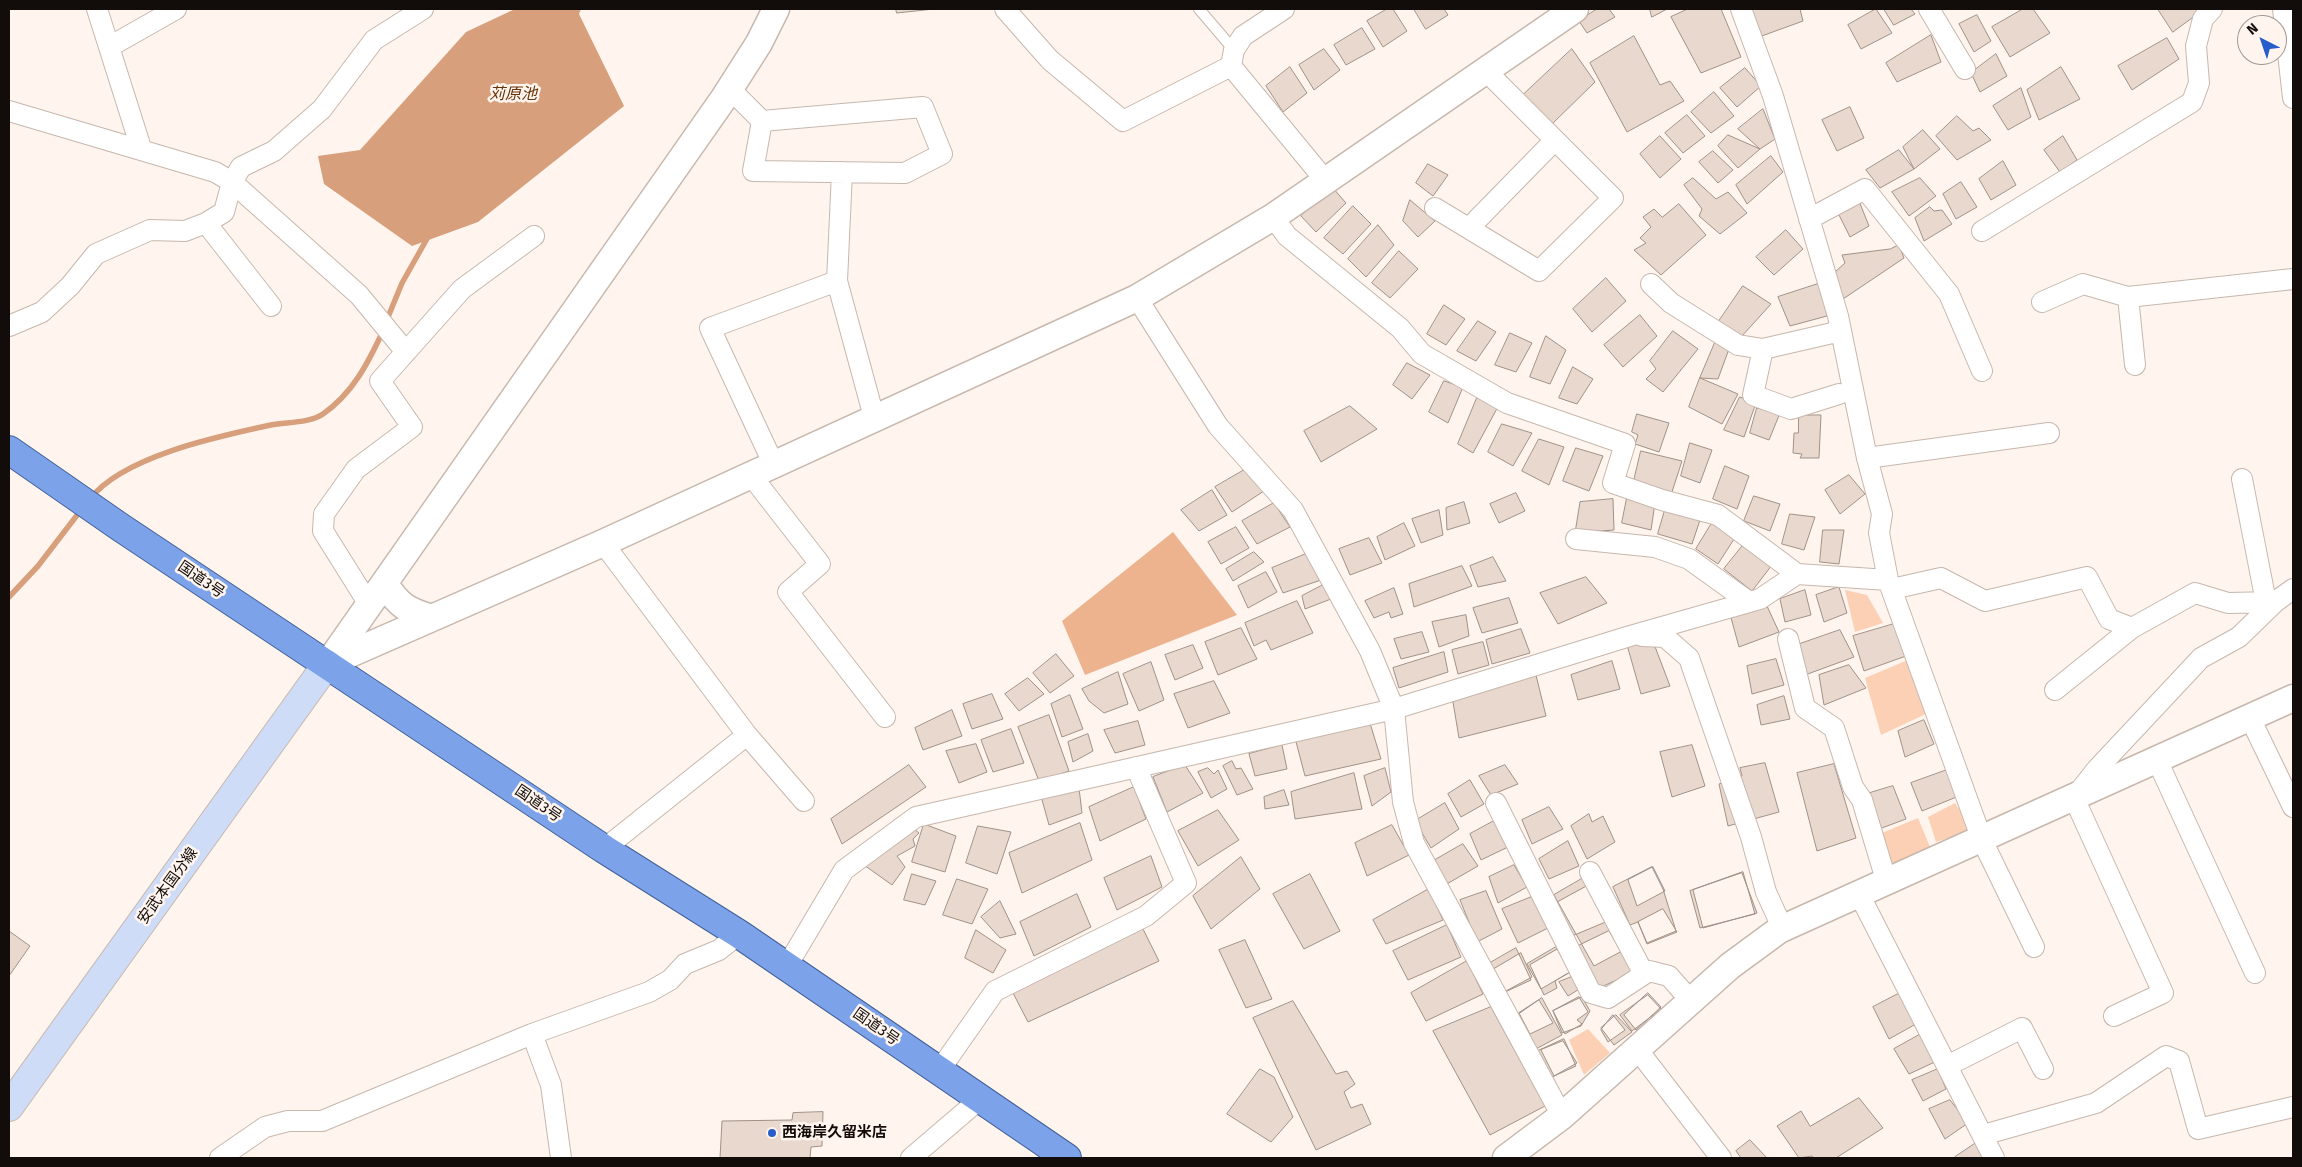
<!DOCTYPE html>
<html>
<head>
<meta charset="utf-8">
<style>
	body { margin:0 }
	#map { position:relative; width:2302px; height:1167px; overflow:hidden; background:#fff5ee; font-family:"Fira Sans",sans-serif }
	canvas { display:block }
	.frame { position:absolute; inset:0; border:10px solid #120d0a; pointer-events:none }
	.north { position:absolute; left:2237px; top:15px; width:50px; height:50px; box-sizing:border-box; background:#fff5ee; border:1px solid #a09893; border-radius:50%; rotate:319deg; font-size:14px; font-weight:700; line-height:20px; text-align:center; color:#120d0a }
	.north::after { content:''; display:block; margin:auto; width:18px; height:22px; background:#255dca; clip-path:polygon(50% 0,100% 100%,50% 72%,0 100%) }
</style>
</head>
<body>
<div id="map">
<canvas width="2302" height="1167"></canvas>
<div class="frame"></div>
<div class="north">N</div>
</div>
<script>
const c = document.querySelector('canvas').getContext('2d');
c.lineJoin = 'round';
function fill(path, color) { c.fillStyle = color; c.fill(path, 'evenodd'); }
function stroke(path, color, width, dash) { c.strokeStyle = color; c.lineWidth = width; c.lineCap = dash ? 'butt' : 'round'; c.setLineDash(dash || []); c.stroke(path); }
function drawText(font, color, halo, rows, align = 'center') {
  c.font = font + ' "Fira Sans","Noto Sans JP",sans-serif'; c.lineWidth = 5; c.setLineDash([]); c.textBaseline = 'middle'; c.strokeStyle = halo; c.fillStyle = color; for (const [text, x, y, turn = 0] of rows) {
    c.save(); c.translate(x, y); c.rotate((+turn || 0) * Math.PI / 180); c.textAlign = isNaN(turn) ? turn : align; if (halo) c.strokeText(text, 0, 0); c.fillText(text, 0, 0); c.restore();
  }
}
fill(new Path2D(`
	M1845 590 1867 595 1883 623 1855 632Z
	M1908 660 1928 713 1881 735 1865 678Z
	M1955 803 1972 830 1936 842 1928 817Z
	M1918 818 1930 847 1887 870 1877 835Z
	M1588 1029 1610 1053 1584 1075 1569 1040Z`), '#fbd0b5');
fill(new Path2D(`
	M1173 532 1237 615 1085 675 1062 621Z`), '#edb38f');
fill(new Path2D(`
	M515 9H581L579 14 624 106 478 222 412 246 324 184 318 156 360 150 466 32Z`), '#d79f7b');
stroke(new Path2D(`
	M386 322 402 283 428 237
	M90 499C123 456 220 436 271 425 287 422 310 423 323 414 353 393 368 363 383 331
	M9 597 38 566 81 510`), '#d79f7b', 5.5);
const building = new Path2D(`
	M896 9H934L897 13Z
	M1387 9H1393L1407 31 1383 47 1367 21Z
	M1414 9H1444L1448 15 1426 29Z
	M1597 9H1609L1615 17 1587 33 1579 21Z
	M1650 9H1667L1652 17Z
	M1688 9H1721L1741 57 1701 73 1671 17Z
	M1752 9H1800L1803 21 1759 37Z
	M1876 9 1892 33 1861 49 1848 25Z
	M1884 9H1911L1915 14 1894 25Z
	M2023 9H2033L2050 33 2010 57 1992 27Z
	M2158 9H2199L2200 12 2173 32Z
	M1977 15 1991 41 1974 52 1959 24Z
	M1362 28 1375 49 1346 65 1334 45Z
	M1931 35 1941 62 1897 82 1886 63Z
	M1634 36 1660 85 1670 81 1684 101 1627 132 1590 63Z
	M2167 38 2179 59 2132 90 2118 66Z
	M1324 49 1340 70 1314 90 1299 65Z
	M1572 49 1595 82 1551 125 1522 96Z
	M1996 54 2007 76 1980 92 1971 73Z
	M1290 67 1307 93 1283 112 1266 86Z
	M2061 67 2080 99 2039 120 2027 90Z
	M1745 68 1761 86 1737 107 1720 88Z
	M2021 88 2031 117 2008 130 1993 106Z
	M1714 92 1734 116 1711 133 1691 112Z
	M1850 107 1864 138 1837 151 1822 120Z
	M1763 109 1775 139 1760 149 1738 129Z
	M1687 115 1705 136 1683 153 1665 133Z
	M1957 116 1973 131 1979 128 1991 140 1957 160 1936 136Z
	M1923 130 1940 149 1914 169 1903 147Z
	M1728 135 1760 149 1738 168 1718 146Z
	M1660 136 1681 159 1660 178 1640 154Z
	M2063 136 2077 160 2060 172 2044 150Z
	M1899 150 1914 169 1880 188 1866 170Z
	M1713 151 1733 170 1718 183 1699 162Z
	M1771 156 1783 172 1747 204 1736 185Z
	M2003 161 2016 185 1991 200 1979 179Z
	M1428 164 1448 175 1433 196 1416 183Z
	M1693 178 1716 199 1728 192 1747 213 1720 234 1699 216 1702 209 1684 185Z
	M1920 178 1936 196 1909 216 1892 192Z
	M1961 182 1977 207 1956 219 1943 194Z
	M1332 187 1346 203 1316 232 1301 216Z
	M1410 200 1435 221 1418 237 1403 221Z
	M1859 201 1869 226 1850 237 1838 213Z
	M1679 204 1706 235 1661 275 1634 250 1646 243 1640 238 1651 227 1643 217 1654 209 1662 217Z
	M1353 206 1371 224 1343 254 1324 238Z
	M1930 207 1934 211 1942 210 1952 224 1924 241 1915 218Z
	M1378 225 1394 245 1366 277 1348 259Z
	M1786 230 1803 249 1774 275 1756 257Z
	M1899 245 1904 258 1843 299 1835 272 1845 263 1842 255 1890 249Z
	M1399 251 1418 269 1390 298 1372 283Z
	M1606 278 1626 301 1592 332 1573 309Z
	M1821 283 1827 316 1790 326 1778 297Z
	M1743 286 1771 304 1742 336 1717 324Z
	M1444 305 1465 319 1446 345 1427 334Z
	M1640 315 1657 336 1623 367 1604 345Z
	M1478 321 1496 332 1476 361 1457 351Z
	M1673 331 1698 349 1663 392 1646 379 1656 369 1650 361Z
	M1510 333 1532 343 1516 372 1495 365Z
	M1546 336 1566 350 1550 384 1530 377Z
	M1717 338 1729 349 1718 379 1700 378Z
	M1407 363 1430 375 1412 399 1393 385Z
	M1573 367 1593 379 1577 404 1559 398Z
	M1700 378 1738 394 1722 424 1689 407Z
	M1444 381 1463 387 1448 423 1429 412Z
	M1740 397 1756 403 1744 437 1724 430Z
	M1477 398 1500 403 1473 453 1458 444Z
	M1350 406 1377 429 1321 462 1304 431Z
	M1757 408 1780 413 1769 440 1750 433Z
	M1637 414 1669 423 1659 452 1635 444 1638 435 1632 432Z
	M1799 415H1821L1819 458H1800L1802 454 1793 453 1794 433H1798Z
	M1502 424 1532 433 1513 466 1488 452Z
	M1539 439 1564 447 1549 485 1522 471Z
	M1690 443 1712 450 1700 483 1681 476Z
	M1576 448 1603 456 1589 491 1563 481Z
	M1641 451 1682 461 1671 495 1633 485Z
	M1725 466 1749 476 1737 509 1713 499Z
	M1246 469 1267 489 1232 512 1215 487Z
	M1849 475 1865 494 1840 514 1825 490Z
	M1212 490 1227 515 1199 531 1181 510Z
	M1516 493 1525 511 1499 523 1490 504Z
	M1754 496 1780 504 1770 531 1744 521Z
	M1627 498 1655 503 1651 530 1622 523Z
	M1613 499 1614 530 1575 533 1580 502Z
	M1464 502 1470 523 1447 530 1446 508Z
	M1274 503 1290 527 1257 544 1242 521Z
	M1439 510 1443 535 1421 543 1412 519Z
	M1665 510 1702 514 1692 544 1658 534Z
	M1790 514 1815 517 1804 550 1782 544Z
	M1404 523 1415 546 1385 560 1377 537Z
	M1712 523 1736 536 1718 564 1696 549Z
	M1236 527 1249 548 1221 564 1208 542Z
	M1823 530H1844L1839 564 1820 562Z
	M1369 538 1382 563 1350 575 1339 549Z
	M1744 544 1772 565 1752 591 1724 569Z
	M1254 552 1264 562 1233 581 1226 569Z
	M1306 554 1321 580 1283 593 1272 568Z
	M1493 557 1506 581 1478 587 1470 566Z
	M1462 566 1472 586 1414 607 1409 584Z
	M1266 572 1277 592 1248 608 1238 586Z
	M1586 577 1607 603 1558 624 1540 593Z
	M1325 584 1331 599 1305 609 1302 596Z
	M1839 587 1847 613 1824 622 1816 595Z
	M1394 588 1403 614 1391 618 1389 612 1374 618 1365 601Z
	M1805 590 1811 615 1785 622 1780 599Z
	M1509 598 1518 623 1482 633 1473 608Z
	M1297 601 1313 633 1271 650 1266 640 1254 646 1245 623Z
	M1767 606 1779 632 1739 647 1730 614Z
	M1466 615 1469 636 1439 647 1432 622Z
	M1894 624 1906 656 1864 671 1853 636Z
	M1241 628 1257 659 1218 675 1205 642Z
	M1521 629 1530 653 1492 664 1486 640Z
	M1840 630 1854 657 1805 675 1797 645Z
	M1422 632 1429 652 1401 659 1394 639Z
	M1483 642 1489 665 1458 674 1452 650Z
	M1654 644 1670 686 1641 694 1627 645Z
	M1193 645 1203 668 1175 680 1165 655Z
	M1444 652 1448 672 1399 688 1393 668Z
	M1056 654 1074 676 1050 693 1033 673Z
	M1776 659 1784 685 1752 694 1747 666Z
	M1612 661 1620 689 1578 700 1571 675Z
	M1151 662 1164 700 1139 711 1123 674Z
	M1849 665 1866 688 1824 705 1819 675Z
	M1535 671 1546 716 1459 738 1453 702Z
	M1118 672 1128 704 1104 713 1089 701 1082 689Z
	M1028 678 1044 694 1019 711 1005 694Z
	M1214 681 1230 713 1188 728 1174 694Z
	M992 694 1003 719 972 729 963 704Z
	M1070 695 1083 729 1062 737 1051 704Z
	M1784 696 1790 719 1761 725 1757 705Z
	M952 710 962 736 923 750 915 728Z
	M1049 715 1069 771 1039 781 1018 727Z
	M1369 720 1381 759 1305 776 1295 738Z
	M1924 720 1934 744 1905 757 1898 731Z
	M1138 721 1145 745 1115 753 1104 730Z
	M1011 729 1024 763 993 772 981 740Z
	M1088 734 1093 751 1073 762 1068 742Z
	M976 744 987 772 959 783 946 751Z
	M1282 745 1287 769 1255 776 1249 754Z
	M1692 745 1705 786 1672 797 1660 752Z
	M1232 761 1236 769 1241 768 1253 789 1237 795 1223 766Z
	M1765 763 1779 812 1728 826 1719 784 1742 776 1740 768Z
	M1834 764 1856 838 1817 851 1797 773Z
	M909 765 926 787 842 844 831 819Z
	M1185 765 1203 793 1167 812 1153 777Z
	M1505 765 1518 784 1491 795 1479 776Z
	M1208 768 1214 774 1218 770 1227 789 1211 798 1198 772Z
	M1385 768 1391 792 1372 806 1364 776Z
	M1947 770 1959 796 1922 811 1911 783Z
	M1354 773 1362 809 1295 819 1291 792Z
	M1470 780 1484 804 1461 817 1448 794Z
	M1893 786 1906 819 1879 829 1870 793Z
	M1134 787 1146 819 1100 841 1089 807Z
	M1079 788 1082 813 1049 825 1041 796Z
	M1284 790 1289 805 1265 809 1264 797Z
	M1445 803 1459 829 1431 848 1415 821Z
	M1549 807 1563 829 1532 844 1522 820Z
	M1218 810 1239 840 1198 866 1178 831Z
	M1589 814 1592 822 1603 816 1615 842 1587 859 1571 826Z
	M1494 821 1508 847 1481 860 1470 834Z
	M1080 823 1092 860 1022 893 1009 853Z
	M924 824 956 836 945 872 912 862Z
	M1392 825 1409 855 1367 876 1355 843Z
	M978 826 1011 832 997 874 966 863Z
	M912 827 919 833 913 839 915 846 897 856 905 867 892 885 864 865Z
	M1568 841 1579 866 1549 879 1539 859Z
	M1463 844 1478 866 1445 885 1435 860Z
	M1151 856 1162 887 1117 910 1104 878Z
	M1241 857 1260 889 1211 929 1193 896Z
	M1514 865 1527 887 1498 903 1489 877Z
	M1652 867 1663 889 1676 931 1647 943 1638 922 1630 925 1613 887Z
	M1653 867 1665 891 1637 906 1628 880Z
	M1743 872 1755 914 1700 928 1690 891Z
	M1742 873 1757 913 1703 928 1693 890Z
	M912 874 936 881 925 905 904 900Z
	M1310 874 1340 931 1304 949 1273 894Z
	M1585 877 1622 951 1594 966 1554 895Z
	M957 879 988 889 972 924 943 915Z
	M1589 885 1608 921 1572 936 1556 903Z
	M1429 889 1443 920 1386 944 1373 920Z
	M1486 891 1502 929 1477 942 1460 900Z
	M1077 894 1091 927 1034 956 1020 922Z
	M1534 896 1548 928 1518 943 1502 909Z
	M1000 901 1016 934 1000 938 981 917Z
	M1663 909 1677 932 1647 944 1638 922Z
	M1447 925 1461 957 1408 980 1393 951Z
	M1142 927 1159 961 1028 1022 1013 993Z
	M976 930 1006 950 993 973 965 958Z
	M9 931 30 946 9 976Z
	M1609 931 1634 972 1599 988 1578 946Z
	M1245 940 1272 999 1246 1008 1219 950Z
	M1556 947 1570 972 1541 989 1527 964Z
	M1516 948 1531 980 1505 992 1490 963Z
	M1558 949 1572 971 1555 981 1557 988 1544 995 1530 965Z
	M1521 953 1532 977 1504 992 1494 969Z
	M1467 961 1483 994 1426 1021 1411 993Z
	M1574 976 1581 988 1568 996 1559 982Z
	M1648 993 1661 1007 1636 1030 1624 1015Z
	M1900 993 1916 1024 1889 1039 1873 1007Z
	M1648 995 1661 1009 1632 1031 1620 1015Z
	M1579 997 1588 1012 1577 1020 1582 1024 1565 1034 1553 1011Z
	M1582 997 1590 1011 1581 1026 1562 1033 1553 1011Z
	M1542 998 1562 1035 1534 1050 1519 1014Z
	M1539 1000 1553 1023 1530 1034 1519 1013Z
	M1293 1001 1336 1074 1347 1071 1355 1084 1344 1092 1351 1108 1362 1104 1371 1124 1316 1150 1253 1018Z
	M1491 1007 1545 1106 1490 1135 1433 1031Z
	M1613 1015 1625 1030 1608 1042 1601 1030Z
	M1616 1015 1632 1032 1614 1045 1601 1028Z
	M1921 1034 1937 1061 1909 1074 1894 1049Z
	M1564 1039 1576 1066 1552 1077 1538 1051Z
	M1563 1041 1577 1063 1554 1076 1541 1050Z
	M1260 1069 1274 1077 1293 1117 1271 1142 1227 1114Z
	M1938 1069 1946 1089 1923 1101 1912 1080Z
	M1859 1098 1883 1128 1836 1158H1814L1812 1156 1799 1158 1777 1126 1801 1111 1810 1126Z
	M1950 1100 1968 1123 1945 1139 1929 1109Z
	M823 1112 822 1146 811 1147 810 1158H720L722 1121 792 1120 793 1113Z
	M1750 1140 1767 1158H1741L1736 1151Z
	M1976 1143 1986 1158H1955V1157Z`);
fill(building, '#e8d8cd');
stroke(building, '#a19187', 1);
const service = new Path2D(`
	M1199 9 1234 50`);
const minor = new Path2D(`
	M97 9 141 148
	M1005 9 1050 60 1123 121 1231 66 1325 180
	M1741 9 1773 96 1838 316 1867 458 1882 514 1879 533 1888 580 1982 840 2034 947
	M1929 9 1965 69
	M2283 9 2293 98
	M109 47 176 9
	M1231 66 1234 50 1243 36 1284 9
	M730 89 762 121 923 107 942 154 905 173 753 171 762 121
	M9 111 215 172 232 182 359 295 406 352
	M842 172 837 281 874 417
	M1435 208 1539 271 1613 198 1485 70
	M1273 217 1287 236 1400 328 1422 354 1507 403 1625 444 1613 483 1662 500 1718 515 1797 574
	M1809 219 1865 189 1949 294 1982 371
	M206 223 271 306
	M1469 228 1555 140
	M1982 231 2192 102 2199 83 2196 46 2203 19 2212 9
	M1651 284 1671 303 1738 345 1763 349 1841 331
	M2128 297 2135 365
	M1137 298 1218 426 1293 510 1370 651 1394 709 1403 802 1414 843 1562 1116
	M2042 302 2083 284 2128 297 2293 279
	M9 326 42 312 70 286 96 254 150 230 185 231 206 223 224 212 232 182 241 167 274 151 322 109 374 40 423 9
	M1763 349 1753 395 1791 409 1839 394
	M1867 458 2049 433
	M773 463 710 328 837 281
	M750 474 820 564 788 592 885 717
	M2242 479 2266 602
	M1576 539 1655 547 1689 559 1749 602
	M603 543 747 735 804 801
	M1892 589 1941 578 1985 601 2087 577 2109 619 2132 628 2195 593 2228 603 2275 602
	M370 606 323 531 324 514 356 469 412 427 380 381 462 289 534 236
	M1642 636 1665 637 1689 658 1751 837 1766 892 1781 925 1779 930
	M1788 639 1805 708 1834 728 1853 787 1862 800 1887 883
	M2055 690 2132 628
	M2250 718 2293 807
	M2157 760 2255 973
	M1496 803 1591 993 1608 998 1649 971 1669 976 1691 1001
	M604 849 747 735
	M1590 872 1644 974
	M1860 896 1994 1158
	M787 966 844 870 916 817 1394 709 1630 636 1760 599 1797 574 1888 580
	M2114 1016 2163 993 2074 798 2097 769 2201 658 2239 637 2275 602 2293 589
	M532 1034 551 1085 561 1158
	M1637 1049 1721 1158
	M1947 1066 2022 1028 2043 1069
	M939 1071 995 991 1146 916 1186 883 1136 767
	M1983 1135 2096 1103 2166 1056 2179 1061 2198 1129 2293 1107
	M220 1158 265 1127 288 1121H322L532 1034 649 992 670 980 685 964 719 950 739 934
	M911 1158 980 1099`);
const tertiary = new Path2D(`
	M385 584C399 606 408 611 432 618
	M329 662 724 98 759 43 776 9
	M327 664 603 543 1137 298 1273 217 1575 9
	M1506 1158 1562 1116 1730 966 1779 930 2293 698`);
const secondary = new Path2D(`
	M9 1107 327 664`);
const trunk = new Path2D(`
	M9 450 120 527 604 849 739 934 1067 1158`);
stroke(service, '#c7b7ad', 12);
stroke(minor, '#c7b7ad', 22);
stroke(tertiary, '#c7b7ad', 29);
stroke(secondary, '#c7b7ad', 30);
stroke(trunk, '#426098', 30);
stroke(service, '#fff', 10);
stroke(minor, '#fff', 20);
stroke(tertiary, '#fff', 26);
stroke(secondary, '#cedcf7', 28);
stroke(trunk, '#7ca3ea', 28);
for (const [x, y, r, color] of [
	[772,1133,5,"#255dca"]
]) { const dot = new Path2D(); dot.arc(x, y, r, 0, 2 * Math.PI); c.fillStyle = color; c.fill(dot); stroke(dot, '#fff5ee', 2); }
drawText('15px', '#120d0a', '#fff5ee', [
	["国道3号",201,580,34],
	["国道3号",538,804,34],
	["安武本国分線",168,886,-54],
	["国道3号",876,1027,35]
]);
drawText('bold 15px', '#120d0a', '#fff5ee', [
	["西海岸久留米店",782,1133]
], 'left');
drawText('italic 16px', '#683308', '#fff5ee', [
	["苅原池",513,95]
]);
</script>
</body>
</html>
